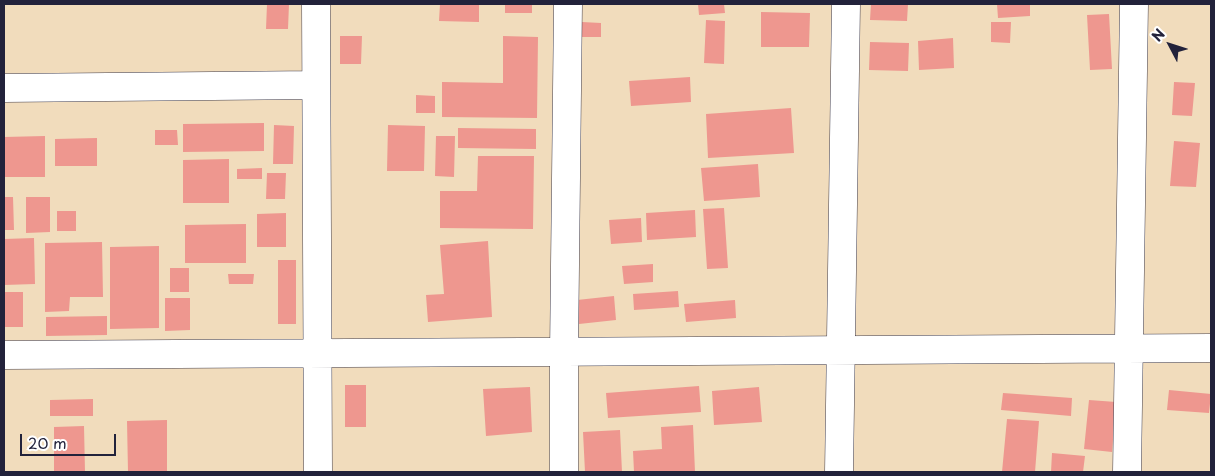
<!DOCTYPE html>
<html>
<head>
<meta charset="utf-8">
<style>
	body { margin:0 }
	#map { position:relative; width:1215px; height:476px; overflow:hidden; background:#f1dcbc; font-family:"Playpen Sans",sans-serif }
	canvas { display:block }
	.frame { position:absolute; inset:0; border:5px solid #22223b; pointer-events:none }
	.north { position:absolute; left:1145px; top:20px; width:50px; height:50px; -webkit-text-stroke:4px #fff; paint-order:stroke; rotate:310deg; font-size:14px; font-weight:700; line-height:20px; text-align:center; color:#22223b }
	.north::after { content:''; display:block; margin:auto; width:18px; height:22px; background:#22223b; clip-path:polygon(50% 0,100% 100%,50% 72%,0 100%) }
	.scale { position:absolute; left:20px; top:434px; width:96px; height:22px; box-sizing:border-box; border:2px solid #22223b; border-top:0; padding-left:6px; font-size:15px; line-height:18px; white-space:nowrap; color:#22223b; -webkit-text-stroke:4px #fff; paint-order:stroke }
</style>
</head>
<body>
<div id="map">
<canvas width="1215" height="476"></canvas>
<div class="frame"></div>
<div class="north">N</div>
<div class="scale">20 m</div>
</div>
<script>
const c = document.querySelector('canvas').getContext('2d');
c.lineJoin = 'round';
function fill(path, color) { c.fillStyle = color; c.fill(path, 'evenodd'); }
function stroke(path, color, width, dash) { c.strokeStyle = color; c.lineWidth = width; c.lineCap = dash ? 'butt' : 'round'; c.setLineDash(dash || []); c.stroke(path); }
fill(new Path2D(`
	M267 4H289L288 29H266Z
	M440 4H479V22L439 21Z
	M505 4H532V13H505Z
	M698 4H724L725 13 699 15Z
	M871 4H908L907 21 870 20Z
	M997 4H1030V16L998 18Z
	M761 12 810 13 809 47H761Z
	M1109 14 1112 69 1090 70 1087 15Z
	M706 20 725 21 724 64 704 63Z
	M582 22 601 23V37H582Z
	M991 22H1011L1010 43 991 42Z
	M340 36H362L361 64H340Z
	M503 36 538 37 537 118 442 117V82L503 83Z
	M953 38 954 68 919 70 918 41Z
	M870 42 909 43 908 71 869 70Z
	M690 77 691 102 631 106 629 81Z
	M1174 82 1195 83 1192 116 1172 115Z
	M416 95 435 96V113H416Z
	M791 108 794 153 708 158 706 114Z
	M264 123V151L183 152V124Z
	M274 125 294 126 293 164H273Z
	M388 125 425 126 424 171H387Z
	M458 128 536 129V149L458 148Z
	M155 130H177L178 145H155Z
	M45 136V177H4V137Z
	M436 136H455L454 177 435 176Z
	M97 138V166H55V139Z
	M1174 141 1200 143 1196 187 1170 186Z
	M478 156H534L533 229 440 228V191H477Z
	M229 159V203H183V160Z
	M758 164 760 197 704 201 701 168Z
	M262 168V179H237V169Z
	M267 173H286L285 199H266Z
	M4 197H13L14 230H4Z
	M26 197H50V232L26 233Z
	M724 208 728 268 707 269 703 209Z
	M695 210 696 237 647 240 646 213Z
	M57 211H76V231H57Z
	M286 213V247H257V214Z
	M641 218 642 242 611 244 609 220Z
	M246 224V263H185V225Z
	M34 238 35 284 4 285V239Z
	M488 241 492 317 428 322 426 295 444 294 440 245Z
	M102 242 103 297H70L69 311 45 312V243Z
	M159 246V328L110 329V247Z
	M278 260H296V324H278Z
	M653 264V282L624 284 622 266Z
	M170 268H189V292H170Z
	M228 274H254L253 284H229Z
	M678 291 679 307 634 310 633 294Z
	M4 292H23V327H4Z
	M614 296 616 320 579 324 577 300Z
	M165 298H190V330L165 331Z
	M735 300 736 318 686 322 684 304Z
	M107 316V335L46 336V317Z
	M345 385H366V427H345Z
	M699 386 701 412 608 418 606 393Z
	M530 387 532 432 486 436 483 389Z
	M759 387 762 422 714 425 712 391Z
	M1169 390 1211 394 1209 413 1167 410Z
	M1003 393 1072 398 1071 416 1001 410Z
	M93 399V416H50V400Z
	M1089 400 1116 402 1112 452 1084 449Z
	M1007 419 1039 421 1035 472H1002Z
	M167 420V472H128L127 421Z
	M693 425 695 472H634L633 451 662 449 661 427Z
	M84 426 85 472H54V427Z
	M620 430 622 472H585L583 432Z
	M1052 453 1085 456 1083 472H1051Z`), '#ee978f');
const minor = new Path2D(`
	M316 4 318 472
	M4 88 316 85
	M4 355 1211 348
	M564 472V352L568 4
	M839 472 846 4
	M1127 472 1134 4`);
stroke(minor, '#413e4e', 29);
stroke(minor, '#fff', 28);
</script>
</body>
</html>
